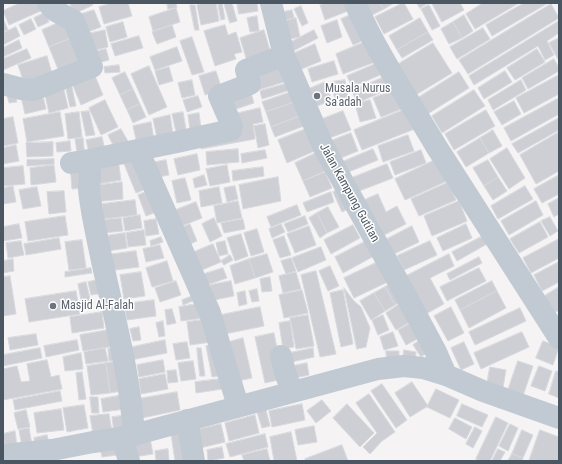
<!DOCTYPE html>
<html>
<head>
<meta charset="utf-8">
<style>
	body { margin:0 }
	#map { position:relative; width:562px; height:464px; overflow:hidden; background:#f5f3f3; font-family:"Roboto Condensed",sans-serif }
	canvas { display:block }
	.frame { position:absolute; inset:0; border:4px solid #4a5661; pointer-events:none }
</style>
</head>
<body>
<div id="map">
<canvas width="562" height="464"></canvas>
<div class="frame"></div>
</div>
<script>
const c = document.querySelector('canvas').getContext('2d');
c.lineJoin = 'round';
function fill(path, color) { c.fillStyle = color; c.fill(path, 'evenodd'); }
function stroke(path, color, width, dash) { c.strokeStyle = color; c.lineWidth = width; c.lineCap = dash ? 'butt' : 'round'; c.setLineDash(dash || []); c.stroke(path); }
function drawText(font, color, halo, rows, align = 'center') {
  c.font = font + ' "Roboto Condensed",sans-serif'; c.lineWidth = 3; c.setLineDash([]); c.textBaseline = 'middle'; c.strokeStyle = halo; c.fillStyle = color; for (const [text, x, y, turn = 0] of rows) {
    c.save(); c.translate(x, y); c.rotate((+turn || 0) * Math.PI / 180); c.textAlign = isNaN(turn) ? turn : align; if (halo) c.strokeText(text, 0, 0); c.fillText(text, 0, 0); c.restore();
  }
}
const building = new Path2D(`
	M20 3H40L43 10 9 25 3 11Z
	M70 3H92L93 5 74 14Z
	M112 3H128L132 16 104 24 99 7Z
	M167 3H176L177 8 168 9Z
	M205 3H216L219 21 201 25 197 5Z
	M218 3H222L225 19 221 20Z
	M224 3H232L237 21 230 23Z
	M237 3H257L258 11 239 14Z
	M326 3H351L353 9 325 20 320 5Z
	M360 3H380L384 9 368 17Z
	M380 3H394L384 9Z
	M403 3H404L413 19 384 34 375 17Z
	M417 3H428L420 8Z
	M432 3H460L464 10 442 22Z
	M483 3H519L475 29 466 14Z
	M524 3H548L492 36 486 25Z
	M551 4 559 18 468 74 459 60Z
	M190 5H195L199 30H195Z
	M429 5 440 26 432 30 421 9Z
	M301 6 308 23 302 26 294 9Z
	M176 8 180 22 153 31 149 17Z
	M94 10 101 27 85 33 78 15Z
	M292 10 294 18 276 22 275 14Z
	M357 12 369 38 353 45 341 19Z
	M44 13 49 22 38 27 34 18Z
	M464 15 473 31 462 38 453 22Z
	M257 16 259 31 250 32 247 18Z
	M3 18 8 30 3 32Z
	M296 18 300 37 284 40 280 22Z
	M420 18 428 32 397 50 389 36Z
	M31 19 36 29 24 35 19 25Z
	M67 19 74 37 49 47 42 30Z
	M337 20 342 37 327 43 321 26Z
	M559 21V33L547 41 554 55 545 60 538 46 474 85 469 76Z
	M123 22 127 37 110 42 106 27Z
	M453 22 462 38 449 44 441 29Z
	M172 25 176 37 157 44 152 32Z
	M225 25 228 35 236 32 242 52 234 54 236 59 215 66 204 31Z
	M16 27 20 36 3 45V33Z
	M483 28 490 39 457 59 450 47Z
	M105 30 108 47 91 51 87 34Z
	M264 30 271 54 247 61 240 38Z
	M314 30 318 38 291 52 287 44Z
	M428 32 433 40 402 58 397 50Z
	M139 36 143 48 115 56 111 44Z
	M74 37 87 68 62 79 49 47Z
	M192 37 204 72 192 75 180 41Z
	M559 38V61L549 43Z
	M19 40 22 48 3 57V48Z
	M367 41 375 62 343 74 336 54Z
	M433 43 452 73 414 96 395 66Z
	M315 44 321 61 297 71 290 55Z
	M177 47 182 61 155 70 150 57Z
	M27 49 31 58 3 70V59Z
	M106 49 109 60 94 64 92 52Z
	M537 49 545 62 515 80 507 68Z
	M47 56 53 77 25 86 18 65Z
	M554 59 559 68V71L528 89 522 78Z
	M334 61 338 74 312 82 308 69Z
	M281 62 287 81 258 90 252 70Z
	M375 64 380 75 352 87 347 76Z
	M119 65 120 72 105 73 104 67Z
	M149 66 167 107 149 115 131 74Z
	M169 67 173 81 159 85 155 71Z
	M93 71 103 95 81 105 71 81Z
	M216 71 222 90 205 95 199 76Z
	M505 71 512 82 484 99 478 88Z
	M125 72 133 89 120 95 112 78Z
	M459 72 469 88 426 115 416 99Z
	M559 75V94L524 113 516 98Z
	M384 77 389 89 357 103 352 91Z
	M192 80 195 95 182 98 178 83Z
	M345 80 348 97 335 100 331 82Z
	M521 80 526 90 493 110 488 100Z
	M325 82 332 100 310 109 302 92Z
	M71 83 76 106 70 107 65 84Z
	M288 83 290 90 262 99 260 91Z
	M63 85 68 108 49 113 44 90Z
	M133 89 140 104 127 110 120 95Z
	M397 89 404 108 381 117 373 98Z
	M14 90 17 102 9 103 6 91Z
	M250 90 254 103 230 111 226 99Z
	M474 90 485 106 442 133 432 116Z
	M42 92 46 109 25 114 21 97Z
	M291 92 295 102 266 112 262 102Z
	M198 96 202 107 187 112 183 100Z
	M559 98V114L511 141 504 128Z
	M105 100 118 127 101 135 89 108Z
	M370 100 376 118 360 122 355 104Z
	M514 101 521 114 502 125 494 112Z
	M295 102 300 116 271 127 266 112Z
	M140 104 146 117 133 123 127 110Z
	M260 108 263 122 253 124 255 139 201 149 200 141 234 114Z
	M408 108 417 128 362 150 354 130Z
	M486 110 495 126 454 150 445 134Z
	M89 111 95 135 86 136 81 112Z
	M343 111 351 130 324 140 317 121Z
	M60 112 64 136 27 142 23 119Z
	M79 112 82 137 68 139 65 114Z
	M183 112 187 135 177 137 172 114Z
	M199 113 201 128 190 130 188 115Z
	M170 115 173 134 157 138 153 119Z
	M300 116 304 126 275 137 271 127Z
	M13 117 18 143 3 146V119Z
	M559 118V130L518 153 512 144Z
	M151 122 154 140 137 144 133 126Z
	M265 124 269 145 258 148 254 126Z
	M308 128 317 150 287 163 278 140Z
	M121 129 129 143 115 149 108 135Z
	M493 130 502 146 489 153 480 138Z
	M559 132V171L536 184 520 155Z
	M351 133 358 151 336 160 328 142Z
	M408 135 414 151 383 162 378 146Z
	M102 137 105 150 89 153 86 140Z
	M83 138 85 157 78 159 75 139Z
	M480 138 489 153 466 167 457 152Z
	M70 141 71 151 57 152 56 143Z
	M53 142V156L27 157 26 143Z
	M16 145 19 161 3 164V148Z
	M507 148 525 178 509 189 490 159Z
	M238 149 239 162 207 165 206 152Z
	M373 149 378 160 346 173 342 162Z
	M265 150 267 158 242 163 241 154Z
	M322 150 330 169 303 181 295 163Z
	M421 150 426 163 395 175 390 162Z
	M135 154 149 188 136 193 122 159Z
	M197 154 200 170 178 175 174 159Z
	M54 159V164L27 166V160Z
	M118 159 121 180 98 184 94 163Z
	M437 159 447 181 405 200 395 179Z
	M166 160 169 175 153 178 151 163Z
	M488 160 498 177 484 186 473 168Z
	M387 164 393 178 354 193 349 179Z
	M54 165 56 182 31 185 30 168Z
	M82 165 85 188 72 189 70 166Z
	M227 165 230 182 210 186 206 169Z
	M23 166 25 184 3 186V168Z
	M263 167 264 176 233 181 232 171Z
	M325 172 332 188 310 197 303 181Z
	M204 175 207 185 195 188 193 179Z
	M559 175V194L542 203 534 189Z
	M278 177 281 201 243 209 239 185Z
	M498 177 507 191 493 200 484 186Z
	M185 178 191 200 177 203 172 181Z
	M122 182 123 199 94 202 92 186Z
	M449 182 456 200 419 216 411 199Z
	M13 186 16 202 3 204V188Z
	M235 186 238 199 227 202 224 188Z
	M525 186 533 199 498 219 491 206Z
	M37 187 41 206 23 209 19 190Z
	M219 187 222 203 201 207 199 191Z
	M343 187 352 207 342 212 333 192Z
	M151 190 159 211 146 216 138 195Z
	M64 191 66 212 49 214 47 192Z
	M331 192 334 202 307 212 303 203Z
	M378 194 386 212 397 206 406 224 384 235 377 220 370 223 360 202Z
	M559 198V214L554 217 548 204Z
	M135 200 137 215 103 219 102 204Z
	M238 201 242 218 217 223 214 206Z
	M459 201 467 221 432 236 424 216Z
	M536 201 543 215 509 235 501 221Z
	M196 202 202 218 174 229 168 213Z
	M297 205 301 215 271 227 267 217Z
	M328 207 339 227 327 233 317 213Z
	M317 213 327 233 320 238 309 218Z
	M140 215 142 228 125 231 123 218Z
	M65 216 68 235 28 241 25 222Z
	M305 216 308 224 288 232 284 224Z
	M550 217 558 231 550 236 541 221Z
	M121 218 123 231 103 233 101 220Z
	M214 218 222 236 210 242 202 224Z
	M156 219 159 234 146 236 144 221Z
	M243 219 245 229 224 233 221 223Z
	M540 222 548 237 519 253 510 239Z
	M19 224 22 238 3 241V227Z
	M190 224 197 241 183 247 176 230Z
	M281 224 285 232 272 238 269 229Z
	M466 224 472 238 443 251 437 238Z
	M353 225 360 238 331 254 324 240Z
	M309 226 316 245 295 253 287 234Z
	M412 226 419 242 394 254 387 239Z
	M257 229 264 252 251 256 244 233Z
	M144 230 146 245 128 247 126 233Z
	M125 233 127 248 108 251 105 236Z
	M241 234 248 256 235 261 227 238Z
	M284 236 291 255 280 258 273 240Z
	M483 236 487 244 457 261 452 252Z
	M161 237 163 242 151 246 150 241Z
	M59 238 61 249 26 255 24 244Z
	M559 239V258L531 273 523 258Z
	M82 240 86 268 69 270 65 242Z
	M368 240 376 255 343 273 335 257Z
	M21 241 24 255 8 258 6 243Z
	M225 241 228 254 219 256 216 243Z
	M430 241 437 255 404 270 397 256Z
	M213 244 221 262 195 273 187 255Z
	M160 245 164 258 146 262 143 249Z
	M321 247 326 260 298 272 292 258Z
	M136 251 139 267 108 271 106 255Z
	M267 254 273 272 255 278 249 259Z
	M449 254 454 266 430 278 444 304 424 315 406 276Z
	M230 255 233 260 224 265 221 261Z
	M479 257 482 263 450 280 447 274Z
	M291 258 296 271 286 274 281 261Z
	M13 259 14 271 3 273V261Z
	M249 259 255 278 235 284 230 266Z
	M382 260 392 280 354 298 344 278Z
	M167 261 173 281 152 287 146 268Z
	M559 262V282L542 291 534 275Z
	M330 266 339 286 328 291 319 271Z
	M91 268 92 273 65 277V272Z
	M223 268 227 278 201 287 198 276Z
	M479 268 486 281 447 301 440 287Z
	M316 271 336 354 320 357 301 275Z
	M141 272 145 296 124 299 120 275Z
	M296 272 301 289 283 293 279 276Z
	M10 276 16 314 3 316V277Z
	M270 277 272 291 262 292 260 279Z
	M102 279 105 293 91 295 88 282Z
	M176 281 181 295 160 302 155 288Z
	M231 281 234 296 214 300 210 285Z
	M492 281 497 291 460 310 455 300Z
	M86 282 91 303 82 305 78 284Z
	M393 282 404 300 395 305 385 287Z
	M385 287 395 305 385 311 374 293Z
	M559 287V310L547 317 538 300Z
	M344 288 354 301 361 307 370 328 366 347 357 349Z
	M257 289 259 301 252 302 249 291Z
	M302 290 308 313 284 318 279 295Z
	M343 290 353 344 341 347 330 293Z
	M76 291 80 314 29 322 25 299Z
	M245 291 247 304 239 306 237 293Z
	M497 291 506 308 469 328 460 310Z
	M374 293 385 311 371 320 360 301Z
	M198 294 200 298 183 305 182 300Z
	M154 300 156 316 127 320 124 304Z
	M404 301 415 319 396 330 386 313Z
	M202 303 204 318 181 321 179 307Z
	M260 307 264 326 220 335 216 316Z
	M451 307 464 333 448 341 434 316Z
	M520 308 526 321 475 345 469 332Z
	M172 309 176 323 167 325 165 310Z
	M102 312 104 328 72 333 70 317Z
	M308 315 314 346 296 349 290 318Z
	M383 315 389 330 378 335 372 320Z
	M208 319 212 342 190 345 187 322Z
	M163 321 165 336 159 337 156 323Z
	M290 321 294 347 283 349 279 323Z
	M415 321 423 336 406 345 398 330Z
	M139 327 141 340 133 341 130 329Z
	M113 329 116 346 83 351 80 335Z
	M393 332 398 346 384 350 380 337Z
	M522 332 529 347 481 369 474 353Z
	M274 333 283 379 265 383 255 337Z
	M36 334 38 345 10 350 8 338Z
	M424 337 432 349 421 357 413 345Z
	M243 338 252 378 238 381 229 342Z
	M77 340 79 350 46 357 44 346Z
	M165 340 167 353 131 360 128 348Z
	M543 341 559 347 553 365 536 358Z
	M187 342 190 358 176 360 173 344Z
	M464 342 474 364 461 370 451 348Z
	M219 344 224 375 212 377 206 346Z
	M40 348 42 358 3 366V355Z
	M105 348 108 361 86 364 84 352Z
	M118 348 120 359 109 361 108 349Z
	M197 348H201L205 376H200Z
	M313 348 314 357 287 363 285 354Z
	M404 350 416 352 415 363 403 361Z
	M386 351H399V361H387Z
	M81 353 83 369 65 371 63 357Z
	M47 360 51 377 59 375 62 389 3 400V369L17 366 21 382 30 381 27 364Z
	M163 360 165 372 139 377 137 365Z
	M119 361 122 391 110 393 106 363Z
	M193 361 196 379 181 381 178 363Z
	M518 361 533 366 522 399 507 393Z
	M106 363 110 393 91 395 87 366Z
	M307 363 309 375 290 379 288 367Z
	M539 366 552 371 545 391 531 386Z
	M490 367 506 370 503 388 487 385Z
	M176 370 178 382 168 383 167 371Z
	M556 371 559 372V398L549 394Z
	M82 372 86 399 79 400 76 373Z
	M165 374 168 389 141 394 139 379Z
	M228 378 229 388 196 393 195 382Z
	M412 382 428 406 410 417 395 393Z
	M382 384 407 420 396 428 371 391Z
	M436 389 459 400 450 418 427 407Z
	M60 391 62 401 15 410 13 400Z
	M177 392 180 410 142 418 138 399Z
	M369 394 395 432 382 441 370 454 363 447 377 433 356 403Z
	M123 395 125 409 103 412 101 399Z
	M90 397H98L99 413H92Z
	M322 400 331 411 316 423 307 411Z
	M302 404 305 420 272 427 269 411Z
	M347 404 374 433 360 447 333 418Z
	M462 404 488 415 482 427 457 416Z
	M84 405 88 428 67 432 63 408Z
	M265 406 270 426 262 428 256 409Z
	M61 409 64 430 37 433 34 413Z
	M26 410 30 427 18 429 14 413Z
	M109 414 112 432 93 434 90 416Z
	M128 415 130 430 114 432 112 417Z
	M255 415 259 433 229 441 225 423Z
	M496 417 508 423 490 461H479L476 459Z
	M455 418 472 427 466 439 449 429Z
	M221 424 225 442 200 448 195 430Z
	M510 424 518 428 508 451 499 446Z
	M314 426 317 442 298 445 295 430Z
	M475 427 482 431 473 448 466 444Z
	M29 428 32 445 22 447 19 430Z
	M522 430 533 435 523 458 512 454Z
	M540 430 559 437V461H529Z
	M15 431 17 446 5 449 3 434Z
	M187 431 192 461H175L171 434Z
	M291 432 297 461H274L270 437Z
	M265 434 268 447 230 457 226 444Z
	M47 435 49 443 35 445 34 438Z
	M150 438 153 454 134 457 131 440Z
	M342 445 348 461H305V459Z
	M115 446 117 455 102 457 100 448Z
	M222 447 224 458 208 461 207 450Z
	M168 449 169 461H156L155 451Z
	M267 449 270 461H244L242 455Z
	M498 449 505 452 500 461H492Z
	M512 454 523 458 522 461H508Z`);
fill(building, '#cdcfd5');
stroke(building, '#d7d9de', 1);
stroke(new Path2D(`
	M271 3 284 55 323 146 404 292 436 352 446 375
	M355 3C377 53 408 99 436 146 477 210 518 274 559 338
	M3 84 22 89 33 90 92 67 74 21 54 10 48 3
	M138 150 210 313 238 406
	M71 163 89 160
	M281 356 285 372 292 392
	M187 420 194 461
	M134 435C129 359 105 286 92 211 91 204 89 195 89 187 90 178 91 170 89 160L177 142 231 130 232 126 219 96 250 84 246 70 284 55
	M122 437 129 461
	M3 455 52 450 93 442 126 437 378 369 404 366 423 368 446 375 483 391 559 418`), '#c1cad2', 22);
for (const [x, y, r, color] of [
	[317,96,4,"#6b7280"],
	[53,306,4,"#6b7280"]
]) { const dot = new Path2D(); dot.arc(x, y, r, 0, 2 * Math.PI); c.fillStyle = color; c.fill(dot); stroke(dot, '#fff', 1.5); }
drawText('12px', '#5b616d', '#fff', [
	["Musala Nurus",325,89],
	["Sa'adah",325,103],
	["Masjid Al-Falah",61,306]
], 'left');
drawText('12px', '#4a5661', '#fff', [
	["Jalan Kampung Gutitan",349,193,61]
]);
</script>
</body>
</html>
